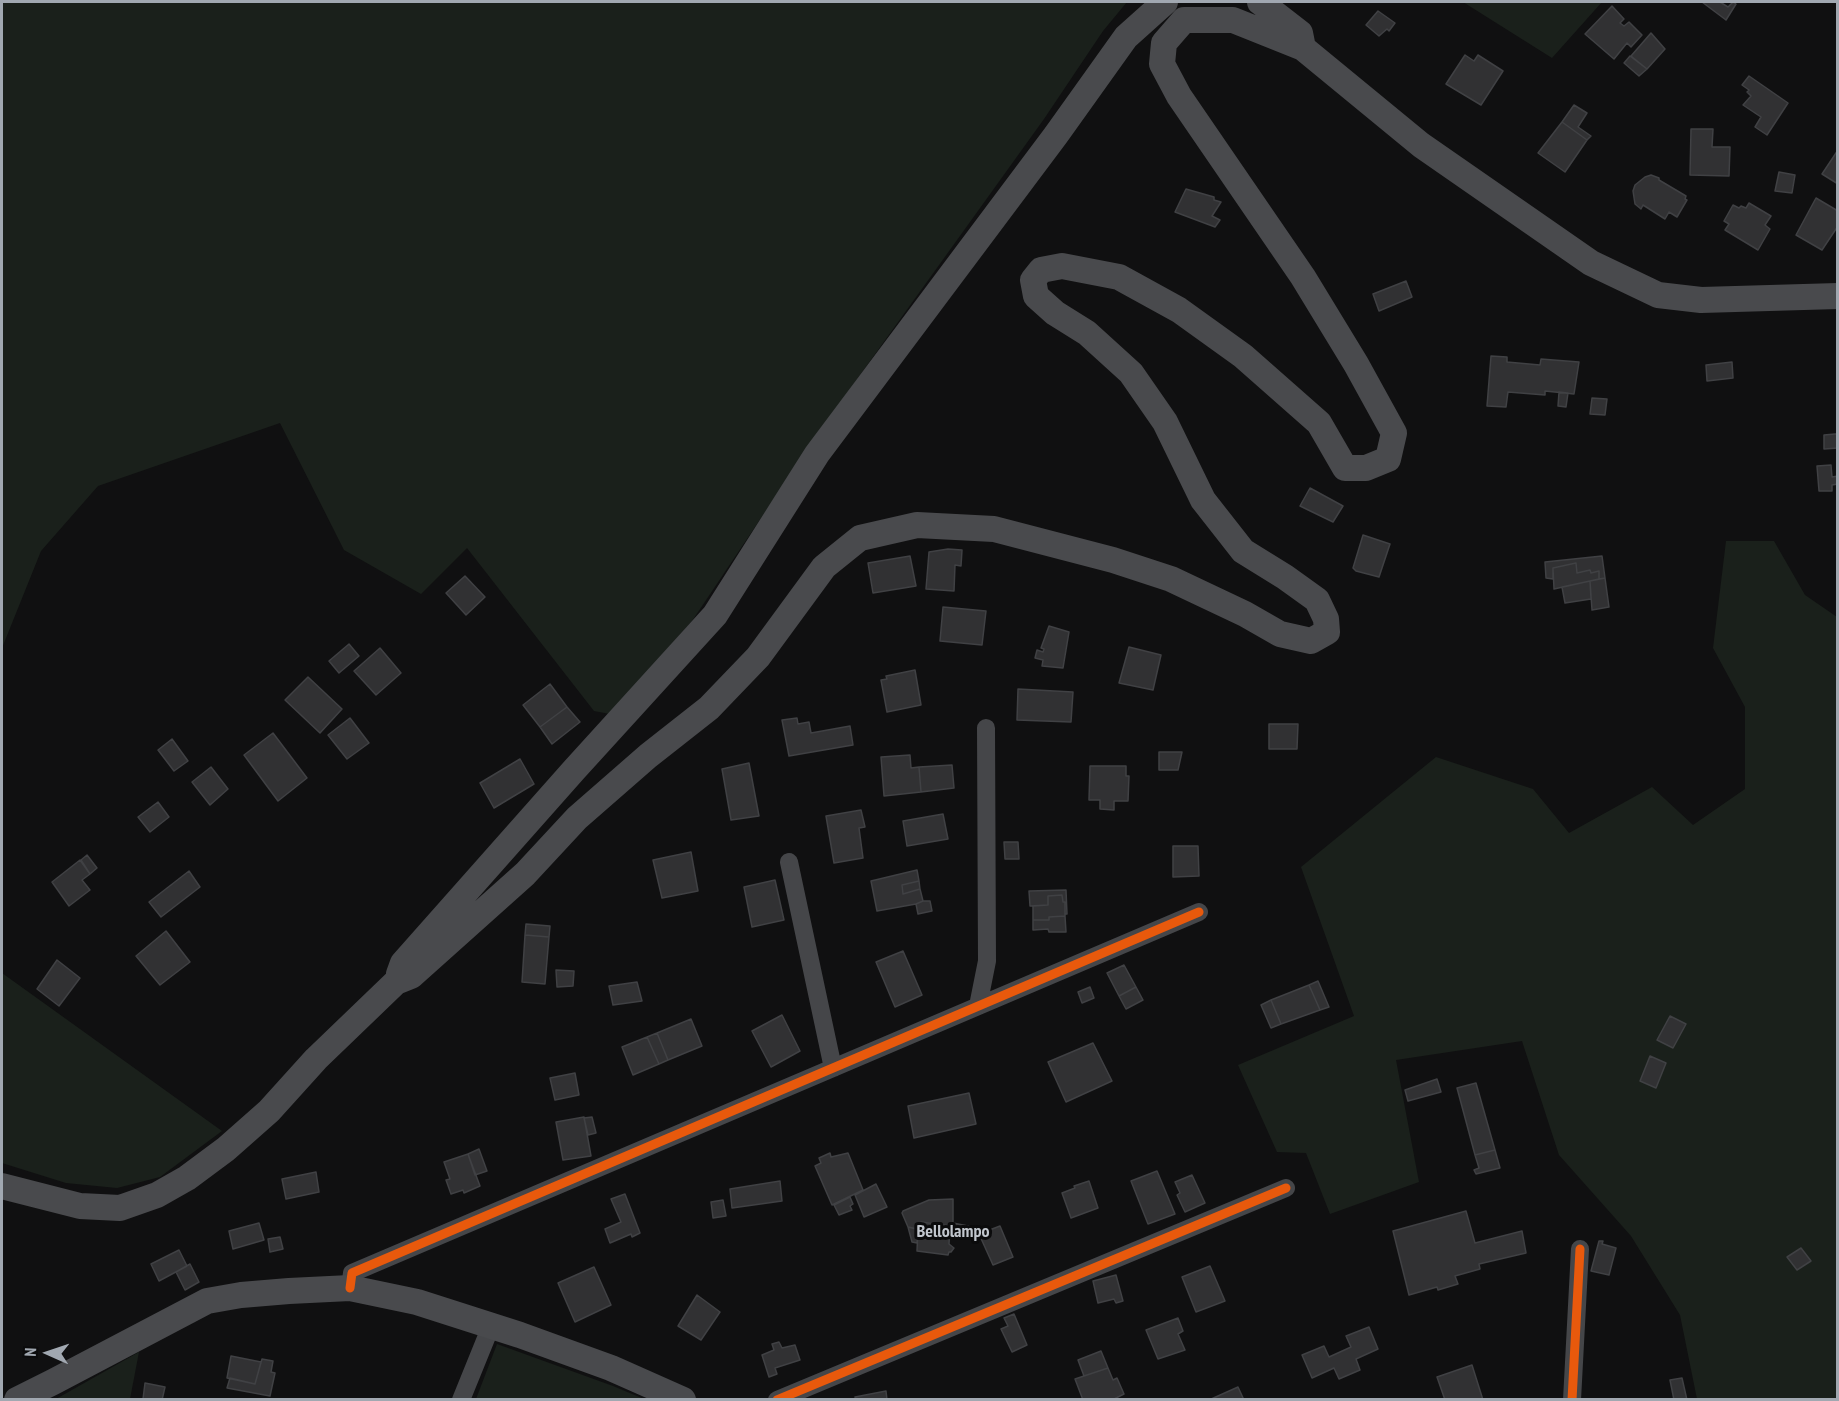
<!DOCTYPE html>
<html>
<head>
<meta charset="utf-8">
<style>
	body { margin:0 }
	#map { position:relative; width:1839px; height:1401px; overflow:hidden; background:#101011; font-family:"PT Sans Narrow",sans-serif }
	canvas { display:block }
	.frame { position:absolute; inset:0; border:3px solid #a1a8b1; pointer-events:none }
	.north { position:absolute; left:18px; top:1323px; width:60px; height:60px; -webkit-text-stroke:4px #0b0b0c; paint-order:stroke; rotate:273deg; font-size:16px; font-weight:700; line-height:24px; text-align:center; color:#a1a8b1 }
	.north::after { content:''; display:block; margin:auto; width:21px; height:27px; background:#a1a8b1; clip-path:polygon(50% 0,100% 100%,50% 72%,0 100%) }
</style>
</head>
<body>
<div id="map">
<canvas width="1839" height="1401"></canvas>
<div class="frame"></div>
<div class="north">N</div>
</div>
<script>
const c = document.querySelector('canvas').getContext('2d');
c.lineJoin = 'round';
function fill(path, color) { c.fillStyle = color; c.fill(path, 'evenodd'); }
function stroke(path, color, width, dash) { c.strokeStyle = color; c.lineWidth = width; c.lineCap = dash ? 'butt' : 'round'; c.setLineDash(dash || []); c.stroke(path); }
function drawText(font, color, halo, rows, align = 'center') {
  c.font = font + ' "PT Sans Narrow",sans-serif'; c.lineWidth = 6; c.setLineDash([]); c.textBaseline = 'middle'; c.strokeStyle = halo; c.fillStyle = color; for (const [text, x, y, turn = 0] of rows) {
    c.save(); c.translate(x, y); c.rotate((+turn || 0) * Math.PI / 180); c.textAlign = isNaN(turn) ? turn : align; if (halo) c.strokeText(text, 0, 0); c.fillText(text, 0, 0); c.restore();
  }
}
fill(new Path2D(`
	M2 2H1127L1103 31 1044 119 814 439 692 621 610 714 594 711 467 548 421 594 344 550 280 423 98 486 41 551 2 648Z
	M1463 2H1602L1552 58Z
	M1726 541H1774L1805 595 1837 617V1399H1697L1680 1315 1631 1236 1559 1155 1522 1041 1396 1060 1419 1182 1330 1214 1306 1153 1277 1152 1238 1065 1354 1016 1301 867 1436 757 1533 789 1569 833 1652 787 1693 825 1745 789V707L1713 648Z
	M2 973 222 1131 160 1177 117 1188 66 1183 2 1163Z
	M497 1344 613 1386 644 1399H476Z
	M139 1352 130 1399H56Z`), '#1a201b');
const building = new Path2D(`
	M1702 2H1720L1728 7 1733 2 1736 4 1726 20Z
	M1612 6 1624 19 1620 23 1624 26 1629 22 1642 35 1631 47 1627 43 1614 59 1585 34Z
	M1378 11 1395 23 1389 31 1387 29 1379 36 1366 25Z
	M1651 33 1665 49 1647 69 1631 56Z
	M1465 55 1474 61 1478 55 1503 71 1481 105 1446 84Z
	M1630 56 1647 69 1639 76 1624 63Z
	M1749 76 1788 103 1767 135 1755 127 1761 117 1743 105 1751 96 1747 92 1749 90 1742 85Z
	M1574 105 1587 113 1578 127 1591 136 1587 140 1562 122Z
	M1562 122 1587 140 1565 172 1538 153Z
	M1691 129H1713L1712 147H1730L1729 176 1690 175Z
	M1838 150V184L1822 174Z
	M1779 172 1795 175 1792 193 1775 191Z
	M1651 175 1659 178V180L1686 196 1685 199 1687 200 1677 217 1669 212 1665 219 1643 205 1641 209 1635 204 1633 191 1635 185 1645 177Z
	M1186 189 1214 197V200L1221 202 1212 216 1220 220 1215 227 1175 212Z
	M1816 198 1838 211V226L1822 250 1796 235Z
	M1749 203 1771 216 1765 225 1770 229 1758 250 1725 230 1729 224 1724 221 1733 205 1739 208 1741 206 1746 208Z
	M1406 281 1412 297 1379 311 1373 294Z
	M1491 356 1507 357V362L1540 365 1541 359 1579 362 1574 394 1545 391V395L1508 392 1506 407 1487 406Z
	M1732 362 1733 378 1707 381 1706 365Z
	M1559 392 1568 393 1566 407 1558 406Z
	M1592 398 1607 399 1605 415 1590 414Z
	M1835 434H1838V448L1824 449V435Z
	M1831 465 1832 477 1838 476V484L1832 485V491H1819L1817 466Z
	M1310 488 1343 506 1333 522 1300 506Z
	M1363 535 1390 544 1379 577 1356 571 1353 568Z
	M948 549 962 550 961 566 955 565 954 591 926 589 929 552Z
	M910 556 916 586 873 593 868 563Z
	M1602 556 1605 578 1599 579V571L1591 573 1590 570 1577 573 1576 563 1553 568V579L1546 578 1545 562Z
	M1576 563 1577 573 1590 570 1591 573 1599 571V579L1554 589 1553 568Z
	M465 576 485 597 466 615 446 593Z
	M1605 578 1609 607 1592 610 1590 581Z
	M1590 581 1591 599 1565 603 1562 587Z
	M943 607 986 611 982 645 940 641Z
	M1049 626 1069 632 1063 668 1042 666 1043 660 1035 658 1037 650 1043 652 1044 649 1041 648Z
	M349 644 359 656 339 673 329 661Z
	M1129 647 1161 655 1153 690 1119 683Z
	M380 648 401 673 376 695 354 671Z
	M915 670 921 705 887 712 881 680 887 679 886 676Z
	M308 677 342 709 320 733 285 700Z
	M550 684 567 707 540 727 523 705Z
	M1018 689 1073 692 1071 722 1017 720Z
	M567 707 580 722 552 744 540 727Z
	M350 718 369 743 347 759 328 735Z
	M797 718 798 724 809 722 811 733 850 726 853 745 789 756 782 720Z
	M1269 724H1298L1297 749H1269Z
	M273 733 307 778 278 801 244 755Z
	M172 739 188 761 174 771 158 750Z
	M1159 752H1182L1178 770H1159Z
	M910 755 911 768 919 767 921 792 884 796 881 757Z
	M520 759 534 784 494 808 480 783Z
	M749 763 759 816 731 820 722 769Z
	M952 765 954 788 921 792 919 767Z
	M1090 766H1126V776H1129L1128 801H1114V810L1100 809V800H1089Z
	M211 767 228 789 210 805 192 782Z
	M158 802 169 817 150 832 138 817Z
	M861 810 865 827 859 828 863 858 834 863 826 816Z
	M943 814 948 839 907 846 903 821Z
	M1004 842H1018L1019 859H1005Z
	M1173 846H1198L1199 876 1173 877Z
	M691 852 698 891 662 898 653 860Z
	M87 855 97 868 90 874 81 860Z
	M80 860 90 874 82 880 90 890 69 906 52 882Z
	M917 870 919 881 902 885 903 894 920 889 923 901 916 904 877 911 871 881Z
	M189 871 200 887 161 917 149 902Z
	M775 880 784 920 752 927 744 887Z
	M919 881 920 889 903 894 902 885Z
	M1066 890 1067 914H1065V902H1063L1062 895 1048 896V905L1030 906 1029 891Z
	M1062 895 1063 902H1065V916L1049 917V920H1033V906L1048 905V896Z
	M923 901H930L932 911 918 914 916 904Z
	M1065 916 1066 932H1049L1048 929 1033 930V920H1049V917Z
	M526 924 550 926 549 937 525 935Z
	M166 931 190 962 160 985 136 956Z
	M525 935 549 937 545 984 522 982Z
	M903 951 922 995 895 1007 876 962Z
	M57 960 80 978 59 1006 37 989Z
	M1124 965 1136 987 1119 996 1107 973Z
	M556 970 574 971 573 986 557 987Z
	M1318 981 1329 1007 1320 1010 1309 985Z
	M637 982 642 1001 613 1005 609 986Z
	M1309 985 1320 1010 1281 1024 1271 1000Z
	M1090 987 1094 998 1082 1003 1078 992Z
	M1136 987 1143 1000 1126 1009 1119 996Z
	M1271 1000 1281 1024 1271 1028 1261 1005Z
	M782 1015 800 1051 771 1067 752 1031Z
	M1670 1016 1686 1024 1673 1048 1657 1040Z
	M691 1019 702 1046 668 1060 657 1033Z
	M657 1033 668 1060 659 1064 647 1037Z
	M647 1037 659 1064 633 1075 622 1047Z
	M1093 1043 1112 1081 1066 1102 1048 1062Z
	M1650 1056 1666 1063 1656 1088 1640 1081Z
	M575 1073 579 1095 555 1100 550 1078Z
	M1437 1079 1441 1092 1408 1101 1405 1090Z
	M1476 1083 1495 1150 1475 1155 1457 1088Z
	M969 1093 976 1124 914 1138 908 1106Z
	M584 1117 591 1156 563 1160 556 1122Z
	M592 1117 596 1133 588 1135 584 1118Z
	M479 1149 487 1171 475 1175 468 1154Z
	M1495 1150 1500 1168 1476 1174 1474 1170 1479 1168 1475 1155Z
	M830 1153 831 1157 848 1153 863 1190 832 1205 815 1166 821 1163 819 1158Z
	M468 1154 480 1186 464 1193 463 1190 451 1194 446 1180 450 1179 444 1162Z
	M1157 1171 1175 1214 1148 1224 1131 1181Z
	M316 1172 319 1192 286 1199 282 1179Z
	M1192 1175 1205 1203 1185 1212 1177 1195 1180 1193 1175 1182Z
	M780 1181 782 1201 732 1208 730 1189Z
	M1089 1181 1098 1208 1071 1218 1062 1193 1075 1188 1074 1186Z
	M876 1184 887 1207 864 1217 855 1195Z
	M625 1194 640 1233 632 1237 631 1234 610 1243 605 1229 621 1222 611 1199Z
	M850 1197 853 1204 850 1206 852 1210 839 1215 834 1205Z
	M953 1199V1223L973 1227 970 1236 949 1230 950 1226 921 1222 920 1230 908 1227 902 1213 903 1211 929 1200Z
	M723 1200 726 1216 713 1218 711 1202Z
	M1466 1211 1475 1243 1522 1231 1526 1253 1479 1264 1480 1269 1455 1276 1458 1284 1438 1290 1437 1287 1409 1295 1393 1231Z
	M921 1222 950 1226 949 1244 954 1248 951 1252H949L948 1255 917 1251 918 1229 920 1230Z
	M259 1223 264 1240 233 1249 229 1231Z
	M1000 1226 1013 1257 993 1265 979 1234Z
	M908 1227 918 1229 917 1243 912 1242Z
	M280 1237 283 1249 270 1252 268 1239Z
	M1599 1241H1603L1602 1244 1616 1248 1609 1275 1591 1271Z
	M1801 1248 1811 1261 1797 1270 1787 1257Z
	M179 1250 187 1266 159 1281 151 1264Z
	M190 1264 199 1282 185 1290 176 1272Z
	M1210 1266 1225 1301 1196 1312 1182 1277Z
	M594 1267 611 1305 575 1322 558 1283Z
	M1116 1275 1123 1301 1116 1303 1114 1299 1098 1303 1093 1281Z
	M697 1295 720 1312 701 1340 678 1326Z
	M1014 1314 1027 1345 1012 1352 1001 1329 1008 1326 1004 1318Z
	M1178 1318 1183 1331 1178 1334 1185 1350 1158 1359 1146 1330Z
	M1369 1327 1378 1349 1356 1359 1360 1370 1339 1379 1334 1368 1312 1378 1302 1355 1324 1346 1329 1357 1351 1347 1346 1336Z
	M779 1342 782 1348 795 1345 800 1360 775 1368 777 1374 769 1377 762 1355 774 1350 772 1344Z
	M1101 1351 1108 1368 1084 1376 1078 1360Z
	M231 1356 261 1362 255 1384 227 1378Z
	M262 1359 273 1361 271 1372 275 1373 270 1396 227 1388 230 1378 255 1384Z
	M1472 1365 1483 1400H1445L1437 1377Z
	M1108 1368 1113 1380 1117 1378 1124 1394 1112 1400H1083L1075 1379Z
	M1682 1378 1687 1400H1674L1670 1380Z
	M145 1383 165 1387 162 1400 143 1399Z
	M1238 1387 1244 1400H1209Z
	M886 1391 887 1400H856L855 1397Z`);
fill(building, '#313133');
stroke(building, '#404144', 1.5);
stroke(new Path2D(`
	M789 862 833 1068
	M978 1006 987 961 986 728
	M350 1288 352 1273 1199 912
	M461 1400 491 1326
	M777 1400 1286 1188
	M1572 1400 1580 1249`), '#454649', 18);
stroke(new Path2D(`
	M1260 2 1300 33 1303 48
	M399 974 403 963 574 770 715 615 817 454 1056 135 1126 37 1165 2
	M2 1186 80 1206 120 1208 157 1195 187 1178 226 1149 269 1111 316 1059 396 982 411 976 525 874 577 818 648 756 709 708 758 657 824 567 860 538 917 525 994 529 1113 560 1171 579 1245 614 1280 634 1311 641 1327 632 1326 619 1317 600 1285 577 1243 551 1203 500 1165 422 1131 373 1087 333 1055 313 1036 296 1033 280 1041 270 1062 266 1119 277 1179 310 1243 356 1319 423 1345 468H1366L1388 459 1394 433 1356 364 1303 277 1179 96 1162 64 1164 43 1184 20H1233L1303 48 1421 145 1591 263 1658 295 1701 300 1838 296
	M17 1400 53 1382 207 1301 241 1295 289 1291 350 1288 417 1302 520 1335 611 1368 683 1400`), '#494a4d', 26);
stroke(new Path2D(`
	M350 1288 352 1273 1199 912
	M777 1400 1286 1188
	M1572 1400 1580 1249`), '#e8590c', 9);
drawText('bold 18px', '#c2c7ce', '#0b0b0c', [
	["Bellolampo",953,1232]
]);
</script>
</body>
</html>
